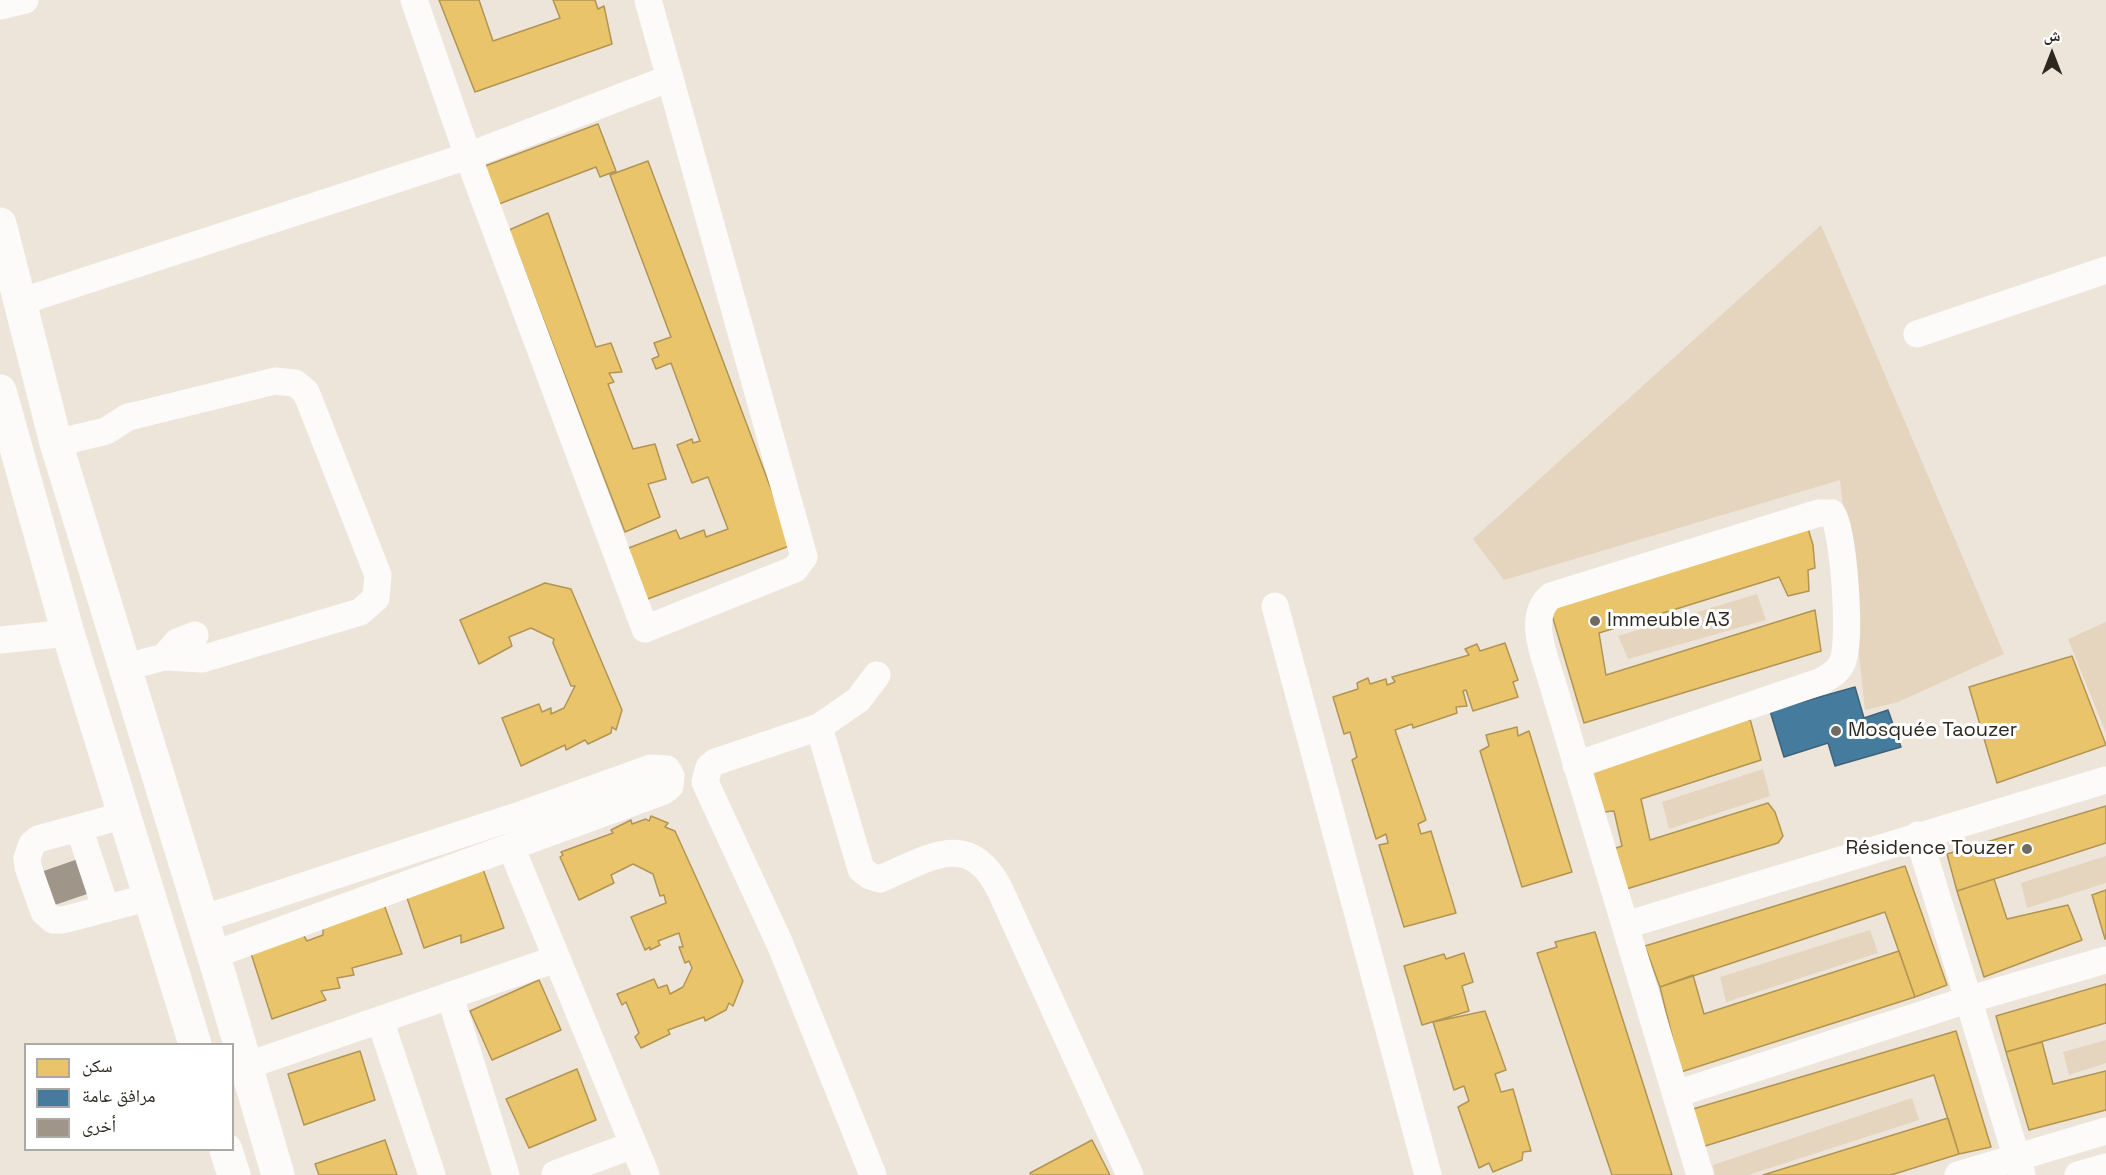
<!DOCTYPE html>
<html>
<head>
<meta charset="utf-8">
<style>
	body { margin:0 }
	#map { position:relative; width:2106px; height:1175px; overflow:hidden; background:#eee5da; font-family:"Space Grotesk","Noto Naskh Arabic",sans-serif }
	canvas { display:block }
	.legend { position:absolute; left:24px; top:1043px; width:210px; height:108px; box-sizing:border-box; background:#fff; border:2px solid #aba9a6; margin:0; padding:8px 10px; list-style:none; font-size:18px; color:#2d2820 }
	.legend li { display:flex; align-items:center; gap:12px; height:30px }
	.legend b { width:30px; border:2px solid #aba9a6 }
	.north { position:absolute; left:2022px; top:24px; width:60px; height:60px; -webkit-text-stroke:4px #fff; paint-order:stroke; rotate:0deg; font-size:16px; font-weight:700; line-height:24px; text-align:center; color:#2d2820 }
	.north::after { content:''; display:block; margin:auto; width:21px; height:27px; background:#2d2820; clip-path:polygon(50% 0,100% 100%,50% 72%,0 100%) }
</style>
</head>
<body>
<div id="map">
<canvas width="2106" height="1175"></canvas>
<ul class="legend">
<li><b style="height:16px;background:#e9c46a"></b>سكن</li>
<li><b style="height:16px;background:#457b9d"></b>مرافق عامة</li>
<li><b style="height:16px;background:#9f9588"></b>أخرى</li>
</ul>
<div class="north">ش</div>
</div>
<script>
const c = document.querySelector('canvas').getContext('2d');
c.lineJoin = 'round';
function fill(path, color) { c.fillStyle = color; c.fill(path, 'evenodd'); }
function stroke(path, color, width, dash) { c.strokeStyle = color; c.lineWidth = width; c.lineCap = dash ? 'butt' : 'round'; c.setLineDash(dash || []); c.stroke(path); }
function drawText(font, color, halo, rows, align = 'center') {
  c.font = font + ' "Space Grotesk",sans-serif'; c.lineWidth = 6; c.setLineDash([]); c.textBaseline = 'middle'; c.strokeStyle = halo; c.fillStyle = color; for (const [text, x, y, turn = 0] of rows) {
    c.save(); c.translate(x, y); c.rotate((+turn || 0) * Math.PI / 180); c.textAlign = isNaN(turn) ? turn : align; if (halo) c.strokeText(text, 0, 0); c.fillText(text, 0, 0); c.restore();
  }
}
fill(new Path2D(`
	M1821 225 2004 654 1898 702 1865 710 1840 480 1504 580 1473 539Z
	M1757 594 1766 620 1628 659 1618 636Z
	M2106 622V733L2068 639Z
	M1763 769 1770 796 1669 829 1662 802Z
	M2106 856V883L2027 908 2021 883Z
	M1870 930 1878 953 1726 1002 1720 977Z
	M2106 1040V1063L2069 1075 2063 1052Z
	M1912 1098 1919 1120 1748 1175H1715L1713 1165Z`), '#e5d4be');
const homes = new Path2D(`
	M439 0H479L493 41 560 18 553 0H595L598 9 604 6 612 44 475 92Z
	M598 124 616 171 600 177 596 167 499 204 485 166Z
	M648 161 792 545 645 600 626 549 676 530 680 539 704 530 706 537 728 529 708 477 692 483 677 445 692 439 693 443 700 441 671 363 656 369 652 359 659 356 654 343 671 337 610 175Z
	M548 213 596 347 611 343 622 372 609 373 614 382 608 384 633 449 655 444 666 479 648 484 660 517 625 532 509 230Z
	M1807 525 1813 545 1815 568 1808 570 1809 591 1788 596 1779 577 1599 633 1606 675 1815 610 1821 651 1584 723 1549 605Z
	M545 583 571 589 622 710 616 730 612 727 611 733 588 744 585 740 566 750 565 745 521 766 502 718 539 704 542 712 551 708V714L564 708 575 686H571L553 643 554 639 531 628 509 637 512 646 479 664 460 620Z
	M1505 643 1518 680 1513 682 1518 697 1473 711 1466 690 1463 691 1467 706 1456 707 1457 713 1413 728 1412 724 1395 730 1426 820 1418 824 1421 834 1431 831 1456 913 1404 927 1379 845 1388 843 1386 834 1376 839 1352 760 1357 757 1350 732 1344 734 1333 697 1358 689 1357 683 1368 678 1370 684 1386 679 1387 685 1395 682 1392 677 1469 655 1465 649 1477 644 1480 651Z
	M2072 656 2106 745 1997 783 1969 687Z
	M1750 719 1761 760 1641 799 1650 840 1768 803 1775 812 1783 836 1778 843 1623 890 1613 849 1622 846 1614 811 1603 812 1591 770Z
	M1517 727 1518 736 1529 731 1572 872 1522 887 1480 751 1489 746 1486 735Z
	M2106 806V843L1957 891 1947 854Z
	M651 816 668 823 665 827 675 831 743 981 733 1006 729 1003 726 1010 705 1021 704 1017 668 1030 670 1034 641 1048 635 1037 639 1033 626 1002 622 1005 617 994 654 979 658 988 667 985 670 994 683 987 692 968 689 961 685 963 679 947H683L679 933 658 941 660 945 650 950V947L645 950 631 917 666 903 664 895 660 896 653 874 633 864 611 875 614 883 579 900 560 857 563 855 561 852 613 833 611 830 631 820 632 824 646 819 649 821Z
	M1905 866 1947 985 1915 997 1885 912 1660 987 1645 946Z
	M483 869 504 928 461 943V935L424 948 406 895Z
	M1994 879 2007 919 2068 905 2082 940 1984 977 1957 891Z
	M2106 890V939H2105L2092 895Z
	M383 902 402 954 352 968 354 975 337 978 340 988 321 991 326 1000 272 1019 249 947 301 931 307 941 323 935V928Z
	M1595 932 1672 1175H1612L1537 953 1557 947 1555 942Z
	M1899 951 1915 997 1681 1072 1660 987 1693 975 1704 1014Z
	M1464 953 1473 982 1462 986 1469 1011 1422 1025 1404 966 1444 954 1446 959Z
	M539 980 561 1030 492 1060 470 1011Z
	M2106 984V1023L2006 1052 1996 1016Z
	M1485 1011 1506 1070 1495 1074 1501 1092 1513 1089 1531 1151 1523 1152 1522 1160 1493 1172 1489 1163 1479 1168 1458 1107 1469 1101 1464 1086 1454 1090 1433 1022Z
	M1956 1031 1991 1147 1959 1154 1934 1075 1702 1147 1693 1109Z
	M2042 1042 2053 1084 2106 1071V1110L2029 1130 2006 1052Z
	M360 1051 375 1100 304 1125 288 1074Z
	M577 1069 596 1120 529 1148 506 1099Z
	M1948 1118 1959 1154 1891 1175H1763Z
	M385 1140 397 1175H319L315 1164Z
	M1092 1140 1110 1175H1031L1030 1173Z`);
fill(homes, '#e9c46a');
stroke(homes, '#b19554', 1.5);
const public = new Path2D(`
	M1855 687 1864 718 1888 710 1901 747 1835 766 1828 743 1784 757 1770 711Z`);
fill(public, '#457b9d');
stroke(public, '#3e6278', 1.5);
fill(new Path2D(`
	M78 859 90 893 46 908 35 874Z`), '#9f9588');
stroke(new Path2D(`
	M414 0 468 156 645 629 795 569 804 557 648 0
	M0 6 25 0
	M20 302 468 156 670 78
	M1917 334 2106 270
	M56 443 106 431 128 417 137 415 275 381 295 383 306 392 378 575 376 598 360 612 202 659 164 657 123 668
	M1275 606 1428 1175
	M0 640 68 633
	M164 657 177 642 195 635
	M877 675 858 700 819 727 861 869 870 876 880 879C928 859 969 828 1000 890L1130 1175
	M819 727 715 762 709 767 705 782 780 944 873 1175
	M1576 765 1822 681C1830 676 1838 672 1842 663 1852 644 1844 530 1832 513H1819L1551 596C1526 617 1545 656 1552 682L1700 1175
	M125 815 38 839 32 844 27 858 28 867 44 912 53 920H63L150 897
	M79 828 106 909
	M1918 835 2022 1175
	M511 847 646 1175
	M202 919 523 814 651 768 667 769 671 776 670 786 664 791 213 955
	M1626 925 2106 780
	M450 996 506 1175
	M380 1020 432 1175
	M246 1066 556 959
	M1676 1094 1967 1000 2106 960
	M555 1174 633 1145
	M1958 1175 2106 1131
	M2078 1175 2106 1167`), '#fcfbf9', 27);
stroke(new Path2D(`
	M0 224 56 443 221 980 278 1175
	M0 391 68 633 195 1044
	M226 1150 234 1175`), '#fcfbf9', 33);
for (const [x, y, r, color] of [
	[1595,621,6,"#716a61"],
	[1836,731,6,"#716a61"],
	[2027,849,6,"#716a61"]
]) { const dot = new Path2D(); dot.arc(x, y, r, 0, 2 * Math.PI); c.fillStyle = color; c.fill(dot); stroke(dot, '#fff', 2); }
drawText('20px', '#2d2820', '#fff', [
	["Immeuble A3",1607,621],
	["Mosquée Taouzer",1848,731],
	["Résidence Touzer",2015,849,"right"]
], 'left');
</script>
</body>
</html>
